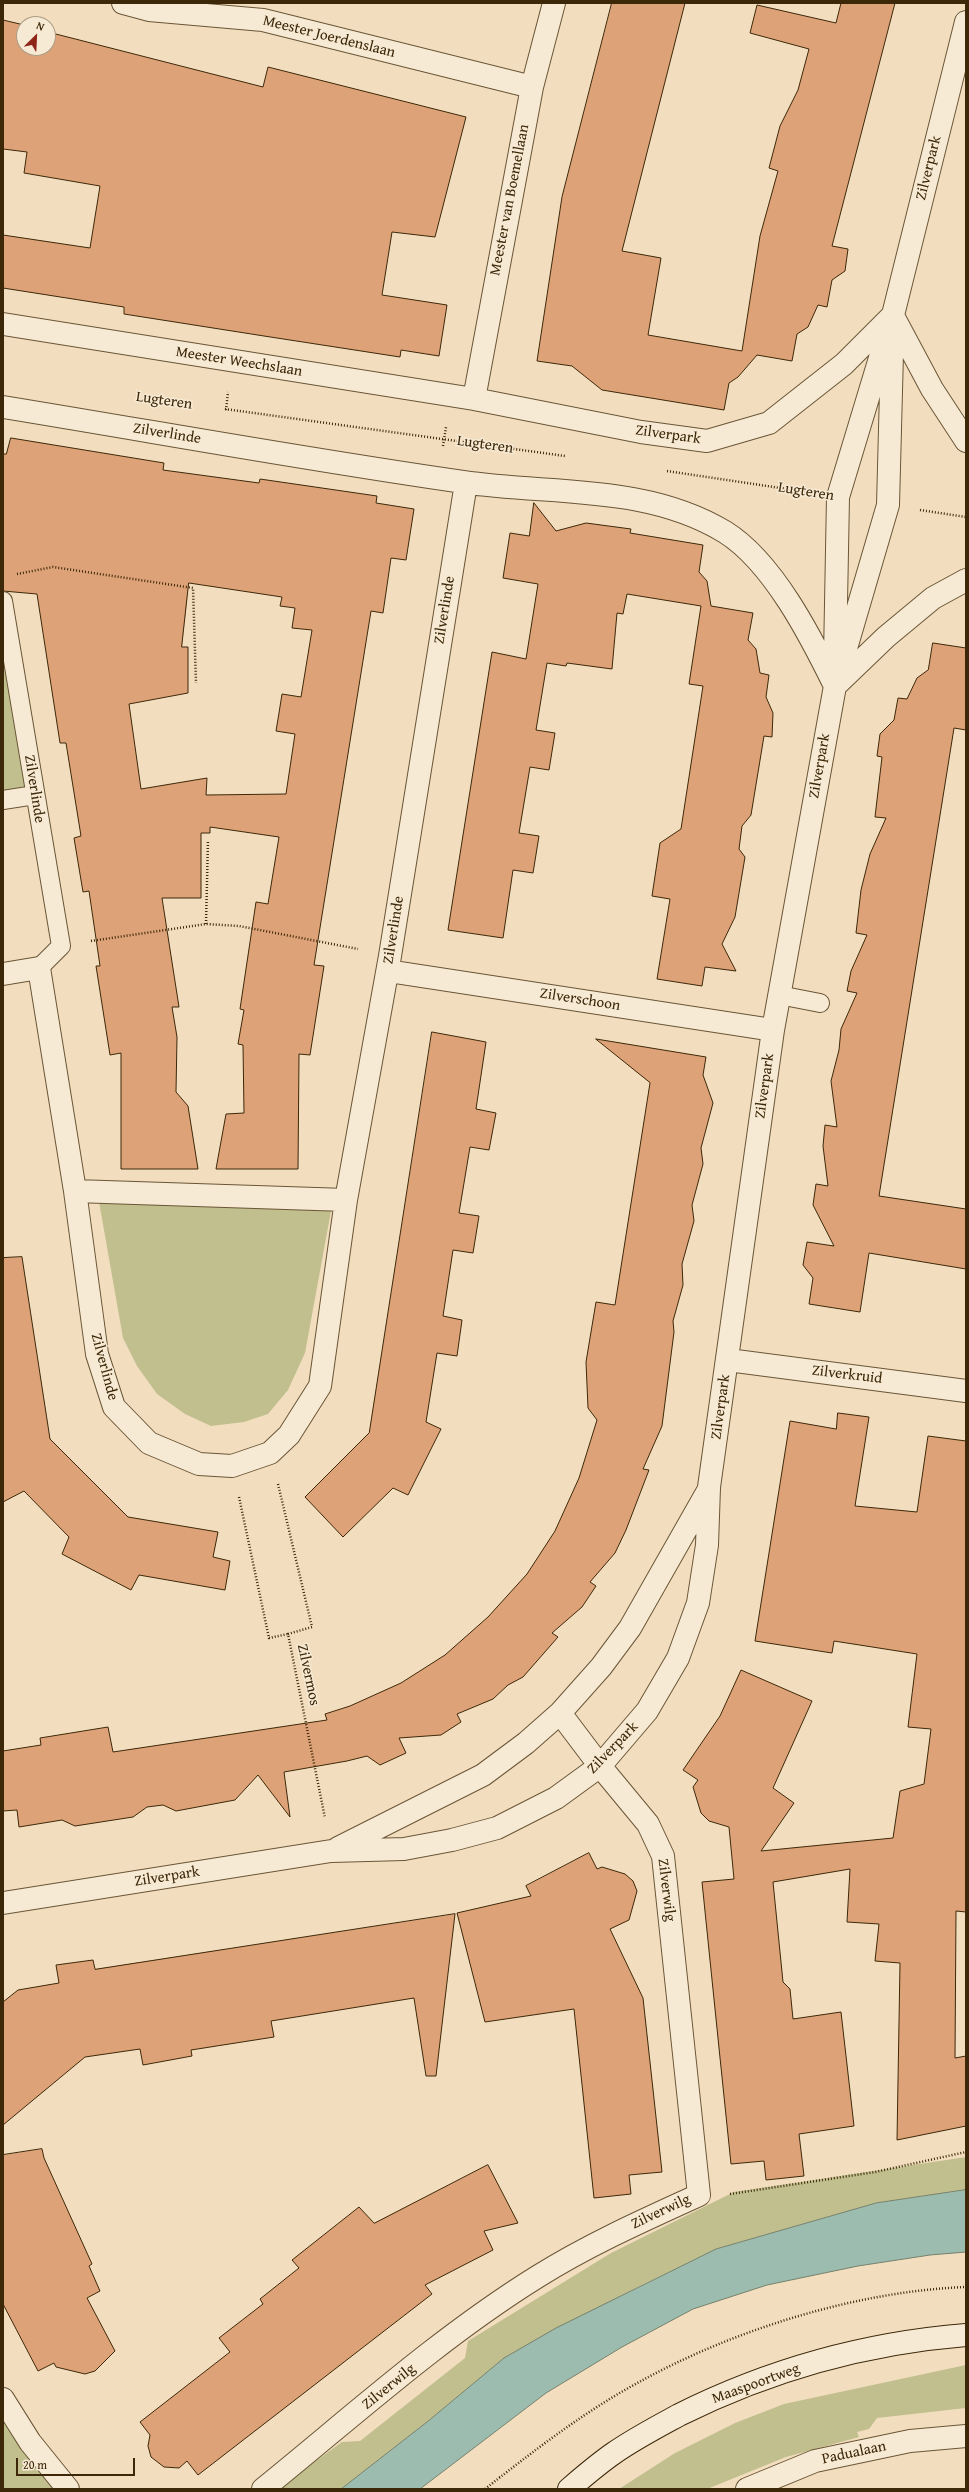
<!DOCTYPE html>
<html>
<head>
<meta charset="utf-8">
<style>
	body { margin:0 }
	#map { position:relative; width:969px; height:2492px; overflow:hidden; background:#f2debf; font-family:"Gentium Book Plus",serif }
	canvas { display:block }
	.frame { position:absolute; inset:0; border:4px solid #3c2808; pointer-events:none }
	.north { position:absolute; left:16px; top:16px; width:40px; height:40px; box-sizing:border-box; background:#f7ead5; border:1px solid #ac9c83; border-radius:50%; rotate:24deg; font-size:11px; font-weight:700; line-height:16px; text-align:center; color:#3c2808 }
	.north::after { content:''; display:block; margin:auto; width:14px; height:18px; background:#8f2418; clip-path:polygon(50% 0,100% 100%,50% 72%,0 100%) }
	.scale { position:absolute; left:16px; top:2458px; width:119px; height:18px; box-sizing:border-box; border:2px solid #3c2808; border-top:0; padding-left:5px; font-size:12px; line-height:14px; white-space:nowrap; color:#3c2808; -webkit-text-stroke:3px #f7ead5; paint-order:stroke }
</style>
</head>
<body>
<div id="map">
<canvas width="969" height="2492"></canvas>
<div class="frame"></div>
<div class="north">N</div>
<div class="scale">20 m</div>
</div>
<script>
const c = document.querySelector('canvas').getContext('2d');
c.lineJoin = 'round';
function fill(path, color) { c.fillStyle = color; c.fill(path, 'evenodd'); }
function stroke(path, color, width, dash) { c.strokeStyle = color; c.lineWidth = width; c.lineCap = dash ? 'butt' : 'round'; c.setLineDash(dash || []); c.stroke(path); }
function drawText(font, color, halo, rows, align = 'center') {
  c.font = font + ' "Gentium Book Plus",serif'; c.lineWidth = 3; c.setLineDash([]); c.textBaseline = 'middle'; c.strokeStyle = halo; c.fillStyle = color; for (const [text, x, y, turn = 0] of rows) {
    c.save(); c.translate(x, y); c.rotate((+turn || 0) * Math.PI / 180); c.textAlign = isNaN(turn) ? turn : align; if (halo) c.strokeText(text, 0, 0); c.fillText(text, 0, 0); c.restore();
  }
}
fill(new Path2D(`
	M3 635 28 789 3 792Z
	M98 1196 333 1200 305 1353 288 1390 268 1414 244 1422 211 1426 185 1414 157 1394 137 1366 123 1338Z
	M966 2157V2190L876 2203 716 2249 640 2286 504 2358 427 2422 341 2489H277L342 2442 360 2441 465 2358 468 2341 611 2253 734 2192Z
	M966 2365V2408L877 2418 869 2429 857 2432 859 2437 786 2457 707 2489H619L675 2453 735 2423 784 2404Z
	M3 2400 71 2489H3Z`), '#c1bf8e');
const water = new Path2D(`
	M966 2190V2252L930 2255 858 2266 767 2285 693 2309 622 2347 546 2393 420 2489H341L427 2422 504 2358 556 2328 716 2249 876 2203Z`);
fill(water, '#9bbcaf');
stroke(water, '#75816c', 1);
const building = new Path2D(`
	M612 3H685L622 251 661 258 648 335 742 351 760 236 778 171 769 168 780 126 798 90 809 49 750 33 757 5 836 23 841 3H895L832 246 848 249 845 271 832 280 827 307 818 305 808 327 797 334 792 361 757 355 738 377 729 383 724 410 602 390 572 366 537 361 562 197Z
	M3 20 24 25V48H48V32L263 87 268 67 466 117 435 237 392 232 382 295 447 305 439 356 401 350 400 357 264 336 124 314V307L3 288V235L90 248 100 186 24 173 27 152 3 149Z
	M11 438 164 463 163 470 259 483 260 479 377 496 376 503 414 509 406 560 391 558 383 613 371 611 314 965 324 966 310 1055 299 1054 298 1169H216L226 1114 244 1113 243 1045 238 1044 244 1010 240 1009 256 902 268 904 279 837 210 827V833H201V898H162L179 1007H172L177 1037 176 1092 188 1106 198 1169H121V1053L110 1055 96 966H100L89 891 83 892 74 838 81 836 66 743H60L37 594 3 591V454H6ZM189 583 282 597 280 606 295 608 292 628 312 630 301 697 282 694 279 713 276 731 295 734 286 794 206 795 207 778 141 789 129 704 188 693V647H182Z
	M534 503 556 531 586 523 631 529 630 533 703 545 699 572 707 581 711 606 753 613 748 640 756 649 760 673 769 675 766 697 773 713 772 737 764 736 751 815 742 826 739 849 745 857 735 917 722 944 736 971 705 967 702 986 657 979 670 899 652 896 660 843 681 829 703 686 689 684 701 606 627 594 623 614 617 613 612 669 567 663 566 666 547 663 536 730 555 733 549 770 530 767 519 833 539 836 533 873 513 870 503 938 448 930 492 652 526 659 538 584 503 578 510 533 529 536Z
	M933 643 966 648V730L954 728 879 1196 966 1209V1269L869 1253 860 1312 809 1304 813 1278 803 1265 807 1242 834 1246 813 1205 816 1184 828 1186 823 1146 825 1125 837 1127 831 1081 839 1050 841 1029 857 993 847 991 851 971 867 935 856 933 861 890 870 854 886 818 875 817 882 757 877 756 880 734 894 720 898 698 907 699 917 678 928 670Z
	M432 1032 486 1042 476 1109 496 1113 489 1150 470 1147 459 1213 479 1216 473 1253 453 1250 443 1316 462 1320 457 1356 437 1353 426 1422 441 1429 408 1495 393 1488 343 1537 305 1497 369 1433Z
	M596 1039 706 1057 703 1075 713 1103 701 1148 703 1164 692 1205 694 1221 682 1264 683 1285 673 1321 674 1332 662 1426 643 1469 649 1470 626 1530 615 1553 590 1582 596 1586 582 1607 552 1633 558 1637 523 1677 508 1685 493 1699 457 1714 461 1722 441 1735 399 1738 406 1753 380 1765 367 1756 347 1761 284 1772 290 1817 258 1775 235 1800 176 1811 163 1805 147 1807 133 1817 75 1826 62 1820 19 1827 17 1810 3 1811V1751L41 1745 40 1738 108 1727 113 1752 327 1720 325 1714 350 1706 401 1683 445 1655 488 1617 527 1574 555 1531 579 1478 597 1420 588 1408 586 1362 596 1302 615 1305 650 1083Z
	M22 1257 50 1439 128 1517 218 1532 213 1557 230 1561 225 1590 139 1575 131 1590 62 1554 69 1537 24 1491 3 1502V1258Z
	M838 1413 869 1417 855 1506 917 1512 928 1436 966 1441V1912L956 1911 955 2058 966 2056V2126L897 2140 900 1963 875 1961 879 1924 847 1922 850 1869 773 1882 783 1982 790 1989 793 2019 841 2012 854 2126 799 2134 804 2176 766 2180 764 2161 731 2164 719 2048 702 1882 734 1879 729 1827 709 1821 701 1813 693 1787 698 1780 683 1770 720 1716 741 1670 812 1701 773 1788 794 1803 761 1851 893 1838 900 1791 924 1784 931 1729 908 1727 917 1654 834 1641 832 1653 755 1641 790 1421 836 1429Z
	M589 1853 597 1869 602 1867 625 1874 633 1881 637 1891 629 1920 610 1929 643 1998 662 2172 629 2175 631 2194 594 2198 574 2009 485 2022 457 1913 531 1896 526 1886Z
	M455 1914 436 2076H426L414 1998 271 2021 274 2037 191 2050 192 2056 143 2065 140 2049 85 2057 3 2125V2002L18 1990 59 1983 56 1965 93 1960 95 1969Z
	M42 2149 44 2158 92 2264 89 2266 100 2291 87 2298 115 2351 95 2371 85 2374 56 2367 54 2363 38 2371 3 2304V2155Z
	M488 2165 518 2223 484 2231 493 2250 425 2285 432 2294 198 2475 187 2461 179 2468 164 2467 151 2457 148 2446 150 2435 140 2422 230 2352 219 2338 263 2304 260 2299 299 2268 292 2260 359 2207 374 2223Z`);
fill(building, '#dea278');
stroke(building, '#3c2808', 1);
const lane = new Path2D(`
	M3 601 61 946 39 968
	M3 800 35 795
	M779 995 820 1003`);
const street = new Path2D(`
	M123 3 149 10 263 20 532 87
	M893 316 932 389 966 441
	M3 324 474 399 641 432 707 441 769 423 844 364 893 315
	M474 399 532 87 554 3
	M3 407C156 432 309 460 463 482 551 495 646 484 725 532 773 562 811 637 835 686
	M835 657 838 497 893 315 966 22
	M836 685 886 637 933 598 966 580
	M388 971 773 1030
	M3 974 39 968 75 1191 97 1354 114 1407 149 1443 199 1464 232 1466 270 1453 289 1435 320 1386 346 1200 390 956 466 483
	M75 1191 346 1200
	M728 1360 966 1391
	M338 1848 483 1775 526 1743 560 1713 601 1667 630 1628 709 1489
	M3 1903 331 1851 404 1849 452 1840 497 1828 556 1798 600 1766 647 1711 678 1658 698 1603 707 1545 709 1487 773 1030 835 686 888 505 893 315
	M3 2399 30 2442 68 2489
	M263 2489C352 2417 439 2338 537 2277 588 2245 644 2220 699 2195L663 1856 648 1824 600 1766 560 1713
	M747 2489 815 2461 910 2441 966 2436`);
const secondary = new Path2D(`
	M569 2489C583 2477 598 2464 614 2453 634 2439 657 2427 679 2415 769 2370 866 2343 966 2335`);
stroke(lane, '#6a5636', 20);
stroke(street, '#6a5636', 24);
stroke(secondary, '#3c2808', 24);
stroke(new Path2D(`
	M225 409 565 456
	M226 410 228 392
	M443 446 446 427
	M667 471 807 492
	M920 510 966 517
	M17 574 53 567 193 588 196 683
	M206 924 208 840
	M91 941 206 924 239 926 358 949
	M278 1484 312 1627 288 1634 325 1818
	M239 1497 269 1638 288 1634
	M730 2194 875 2172 966 2152
	M485 2489C535 2450 585 2411 641 2381 736 2329 858 2291 966 2287`), '#3c2808', 2.5, [1, 2]);
stroke(lane, '#f7ead5', 18);
stroke(street, '#f7ead5', 22);
stroke(secondary, '#f7ead5', 22);
drawText('15px', '#3c2808', '#f7ead5', [
	["Meester Joerdenslaan",329,37,14],
	["Zilverpark",929,168,-76],
	["Meester van Boemellaan",510,200,-79],
	["Meester Weechslaan",239,362,9],
	["Lugteren",164,401,8],
	["Zilverlinde",167,434,9],
	["Zilverpark",668,435,8],
	["Lugteren",485,445,8],
	["Lugteren",806,492,9],
	["Zilverlinde",445,610,-81],
	["Zilverpark",820,766,-80],
	["Zilverlinde",34,789,81],
	["Zilverlinde",394,930,-81],
	["Zilverschoon",580,1000,9],
	["Zilverpark",765,1086,-82],
	["Zilverlinde",104,1367,75],
	["Zilverkruid",847,1375,7],
	["Zilverpark",721,1407,-82],
	["Zilvermos",308,1675,78],
	["Zilverpark",613,1748,-46],
	["Zilverpark",167,1877,-9],
	["Zilverwilg",666,1890,83],
	["Zilverwilg",661,2212,-25],
	["Maaspoortweg",756,2384,-20],
	["Zilverwilg",389,2387,-39],
	["Padualaan",854,2453,-12]
]);
</script>
</body>
</html>
